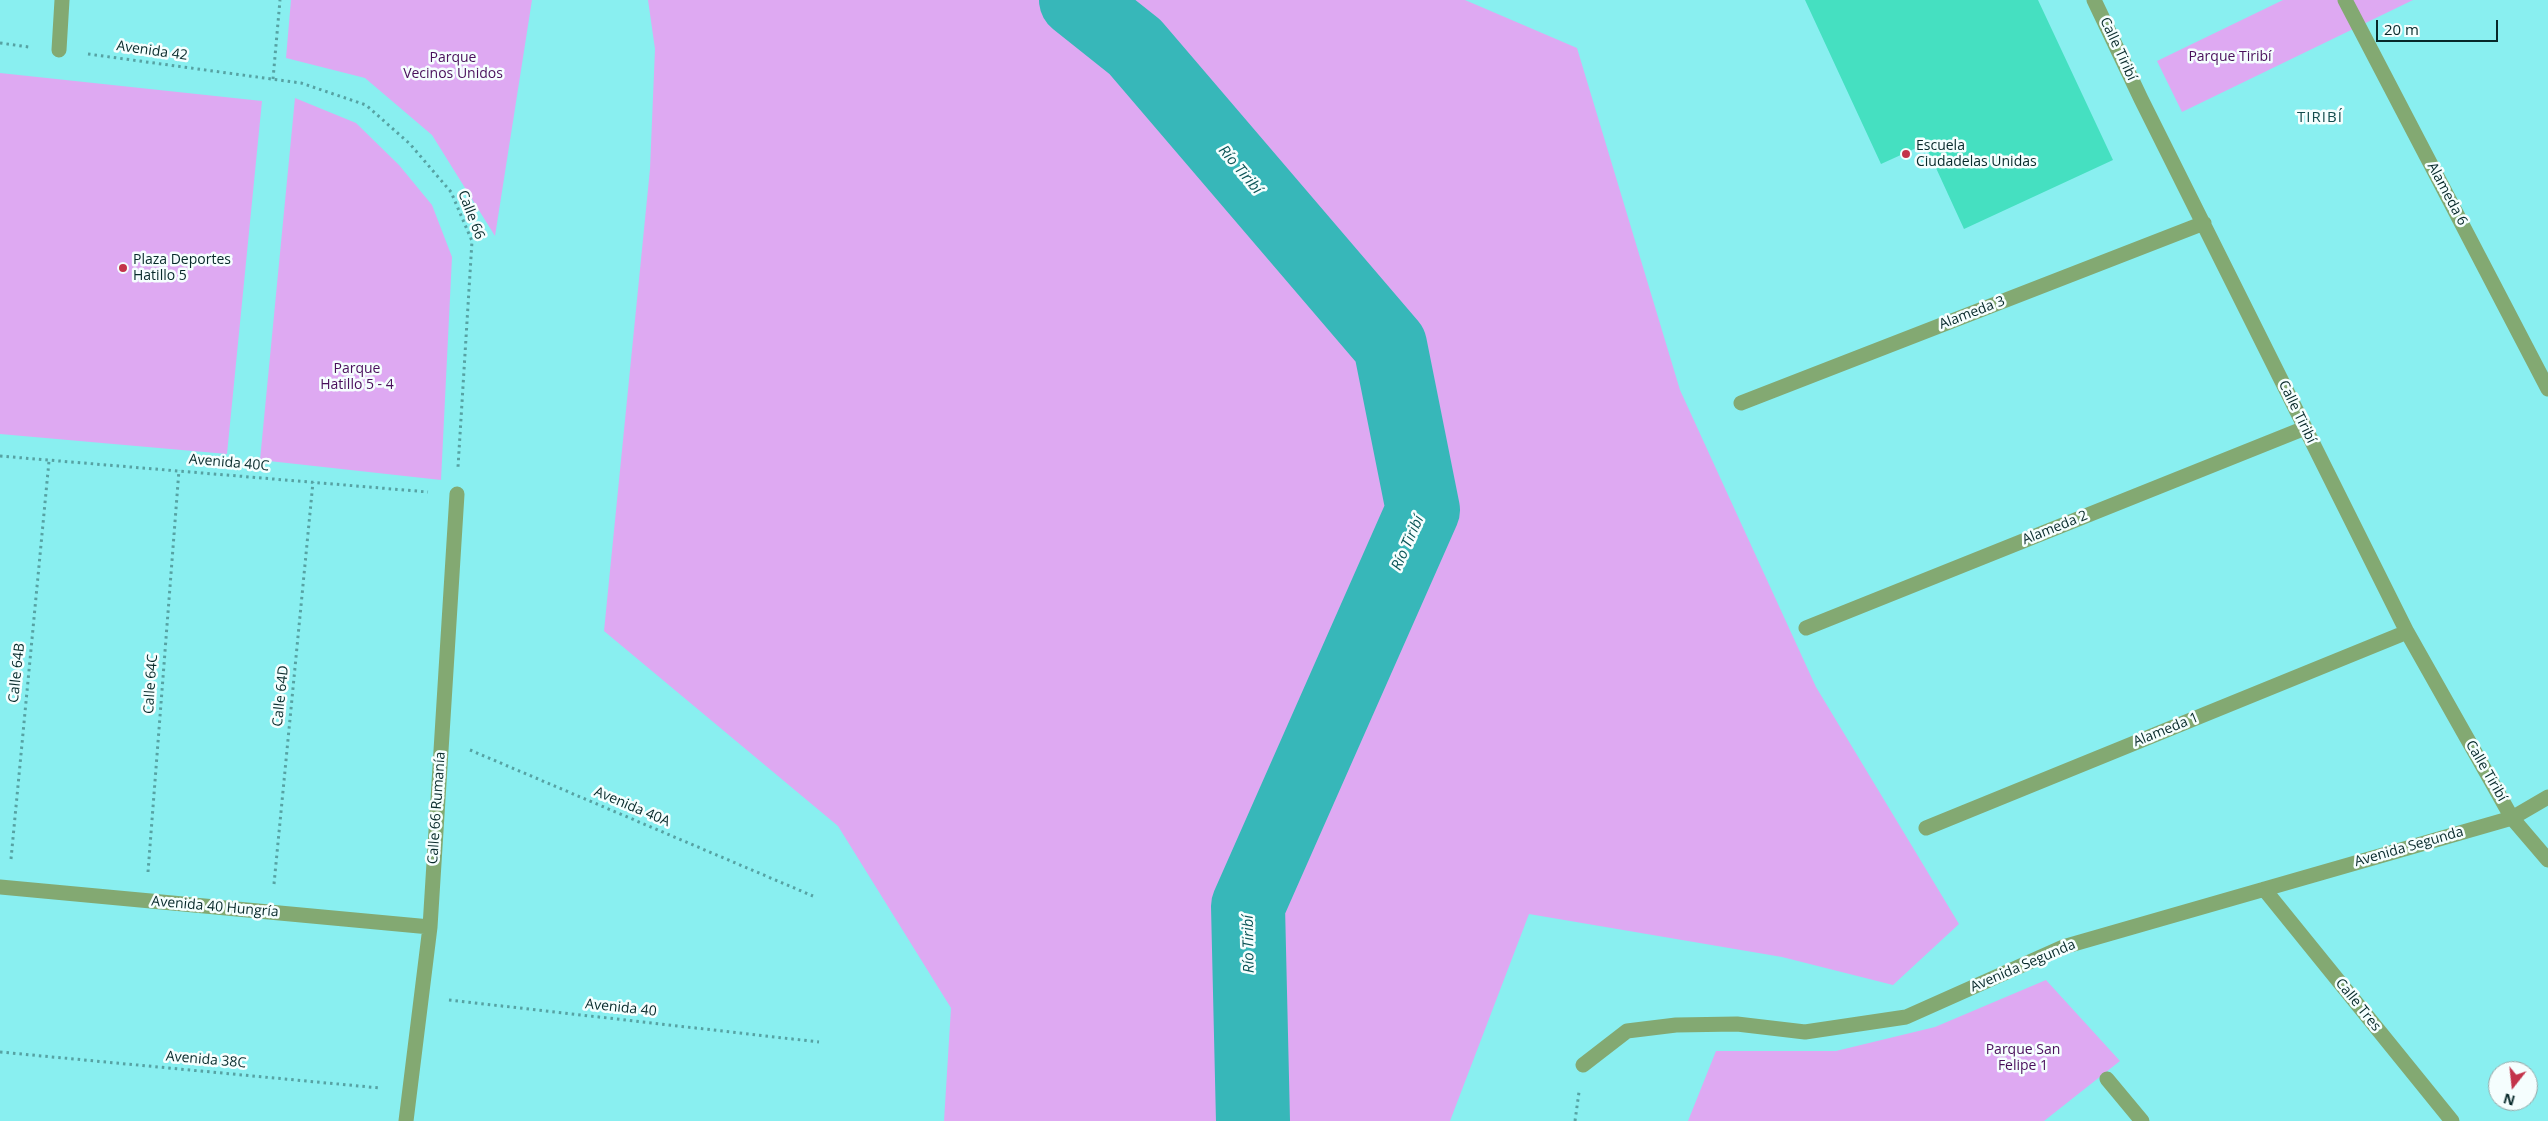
<!DOCTYPE html>
<html>
<head>
<meta charset="utf-8">
<style>
	body { margin:0 }
	#map { position:relative; width:2548px; height:1121px; overflow:hidden; background:#89eff0; font-family:"Open Sans",sans-serif }
	canvas { display:block }
	.north { position:absolute; left:2488px; top:1061px; width:50px; height:50px; box-sizing:border-box; background:#f5fefe; border:1px solid #96a9a9; border-radius:50%; rotate:196deg; font-size:14px; font-weight:700; line-height:20px; text-align:center; color:#07292a }
	.north::after { content:''; display:block; margin:auto; width:18px; height:22px; background:#c3334a; clip-path:polygon(50% 0,100% 100%,50% 72%,0 100%) }
	.scale { position:absolute; left:2376px; top:20px; width:122px; height:22px; box-sizing:border-box; border:2px solid #07292a; border-top:0; padding-left:6px; font-size:15px; line-height:18px; white-space:nowrap; color:#07292a; -webkit-text-stroke:4px #f5fefe; paint-order:stroke }
</style>
</head>
<body>
<div id="map">
<canvas width="2548" height="1121"></canvas>
<div class="north">N</div>
<div class="scale">20 m</div>
</div>
<script>
const c = document.querySelector('canvas').getContext('2d');
c.lineJoin = 'round';
function fill(path, color) { c.fillStyle = color; c.fill(path, 'evenodd'); }
function stroke(path, color, width, dash) { c.strokeStyle = color; c.lineWidth = width; c.lineCap = dash ? 'butt' : 'round'; c.setLineDash(dash || []); c.stroke(path); }
function drawText(font, color, halo, rows, align = 'center') {
  c.font = font + ' "Open Sans",sans-serif'; c.lineWidth = 5; c.setLineDash([]); c.textBaseline = 'middle'; c.strokeStyle = halo; c.fillStyle = color; for (const [text, x, y, turn = 0] of rows) {
    c.save(); c.translate(x, y); c.rotate((+turn || 0) * Math.PI / 180); c.textAlign = isNaN(turn) ? turn : align; if (halo) c.strokeText(text, 0, 0); c.fillText(text, 0, 0); c.restore();
  }
}
fill(new Path2D(`
	M291 0H532L495 236 432 135 365 78 286 58Z
	M648 0H1465L1577 48 1680 390 1816 687 1959 924 1893 985 1782 957 1529 914 1450 1121H944L951 1008 838 826 604 631 650 169 655 49Z
	M2283 0H2413L2182 112 2157 61Z
	M0 73 262 101 227 454 0 434Z
	M295 98 356 123 399 165 432 205 452 257 441 480 260 460Z
	M2046 980 2120 1061 2044 1121H1688L1716 1051H1836L1935 1027Z`), '#dea9f2');
stroke(new Path2D(`
	M1076 0 1135 47 1390 345 1423 510 1248 906 1253 1121`), '#37b7b9', 74);
fill(new Path2D(`
	M1805 0H2038L2113 160 1964 229 1925 144 1881 164Z`), '#45e0c1');
stroke(new Path2D(`
	M0 43 29 47
	M88 54 301 83 366 105 410 144 451 192 472 241 458 467
	M273 79 280 0
	M0 456 428 492
	M470 750 813 896
	M11 859 49 461
	M148 872 179 470
	M274 884 313 482
	M449 1000 819 1042
	M0 1052 380 1088
	M1575 1121 1579 1092`), '#56a2a3', 3, [2.5, 4]);
stroke(new Path2D(`
	M2094 0 2141 99 2407 632 2512 818 2548 860
	M2345 0 2548 389
	M59 50 62 0
	M1741 403 2204 223
	M1806 628 2305 428
	M1926 828 2407 632
	M0 887 430 927
	M2264 889 2452 1121
	M1583 1065 1627 1031 1676 1025 1737 1024 1805 1032 1906 1017 2063 947 2512 818 2548 797
	M2107 1079 2142 1121
	M406 1121 430 927 457 494`), '#83a972', 15);
for (const [x, y, r, color] of [
	[1906,154,5,"#c3334a"],
	[123,268,5,"#c3334a"]
]) { const dot = new Path2D(); dot.arc(x, y, r, 0, 2 * Math.PI); c.fillStyle = color; c.fill(dot); stroke(dot, '#f5fefe', 2); }
drawText('14px', '#07292a', '#f5fefe', [
	["Calle Tiribí",2118,49,65],
	["Avenida 42",152,51,8],
	["Alameda 6",2447,194,62],
	["Calle 66",471,215,69],
	["Alameda 3",1972,313,-21],
	["Calle Tiribí",2297,412,64],
	["Avenida 40C",229,463,5],
	["Alameda 2",2055,528,-22],
	["Calle 64B",17,673,-84],
	["Calle 64C",151,684,-86],
	["Calle 64D",281,696,-84],
	["Alameda 1",2166,730,-22],
	["Calle Tiribí",2486,771,60],
	["Avenida 40A",632,807,23],
	["Calle 66 Rumanía",437,808,-86],
	["Avenida Segunda",2409,847,-16],
	["Avenida 40 Hungría",215,907,5],
	["Avenida Segunda",2023,966,-23],
	["Calle Tres",2358,1005,51],
	["Avenida 40",621,1008,6],
	["Avenida 38C",206,1060,5]
]);
drawText('14px', '#490f5b', '#f5fefe', [
	["Parque Tiribí",2230,57],
	["Parque",453,58],
	["Vecinos Unidos",453,74],
	["Parque",357,369],
	["Hatillo 5 - 4",357,385],
	["Parque San",2023,1050],
	["Felipe 1",2023,1066]
]);
drawText('14px', '#07292a', '#f5fefe', [
	["Escuela",1916,146],
	["Ciudadelas Unidas",1916,162],
	["Plaza Deportes",133,260],
	["Hatillo 5",133,276]
], 'left');
c.letterSpacing = '1px';
drawText('15px', '#124c4d', '#f5fefe', [
	["TIRIBÍ",2320,118]
]);
c.letterSpacing = '0px';
drawText('italic 15px', '#0c5557', '#f5fefe', [
	["Río Tiribí",1240,170,50],
	["Río Tiribí",1408,543,-66],
	["Río Tiribí",1249,944,-91]
]);
</script>
</body>
</html>
